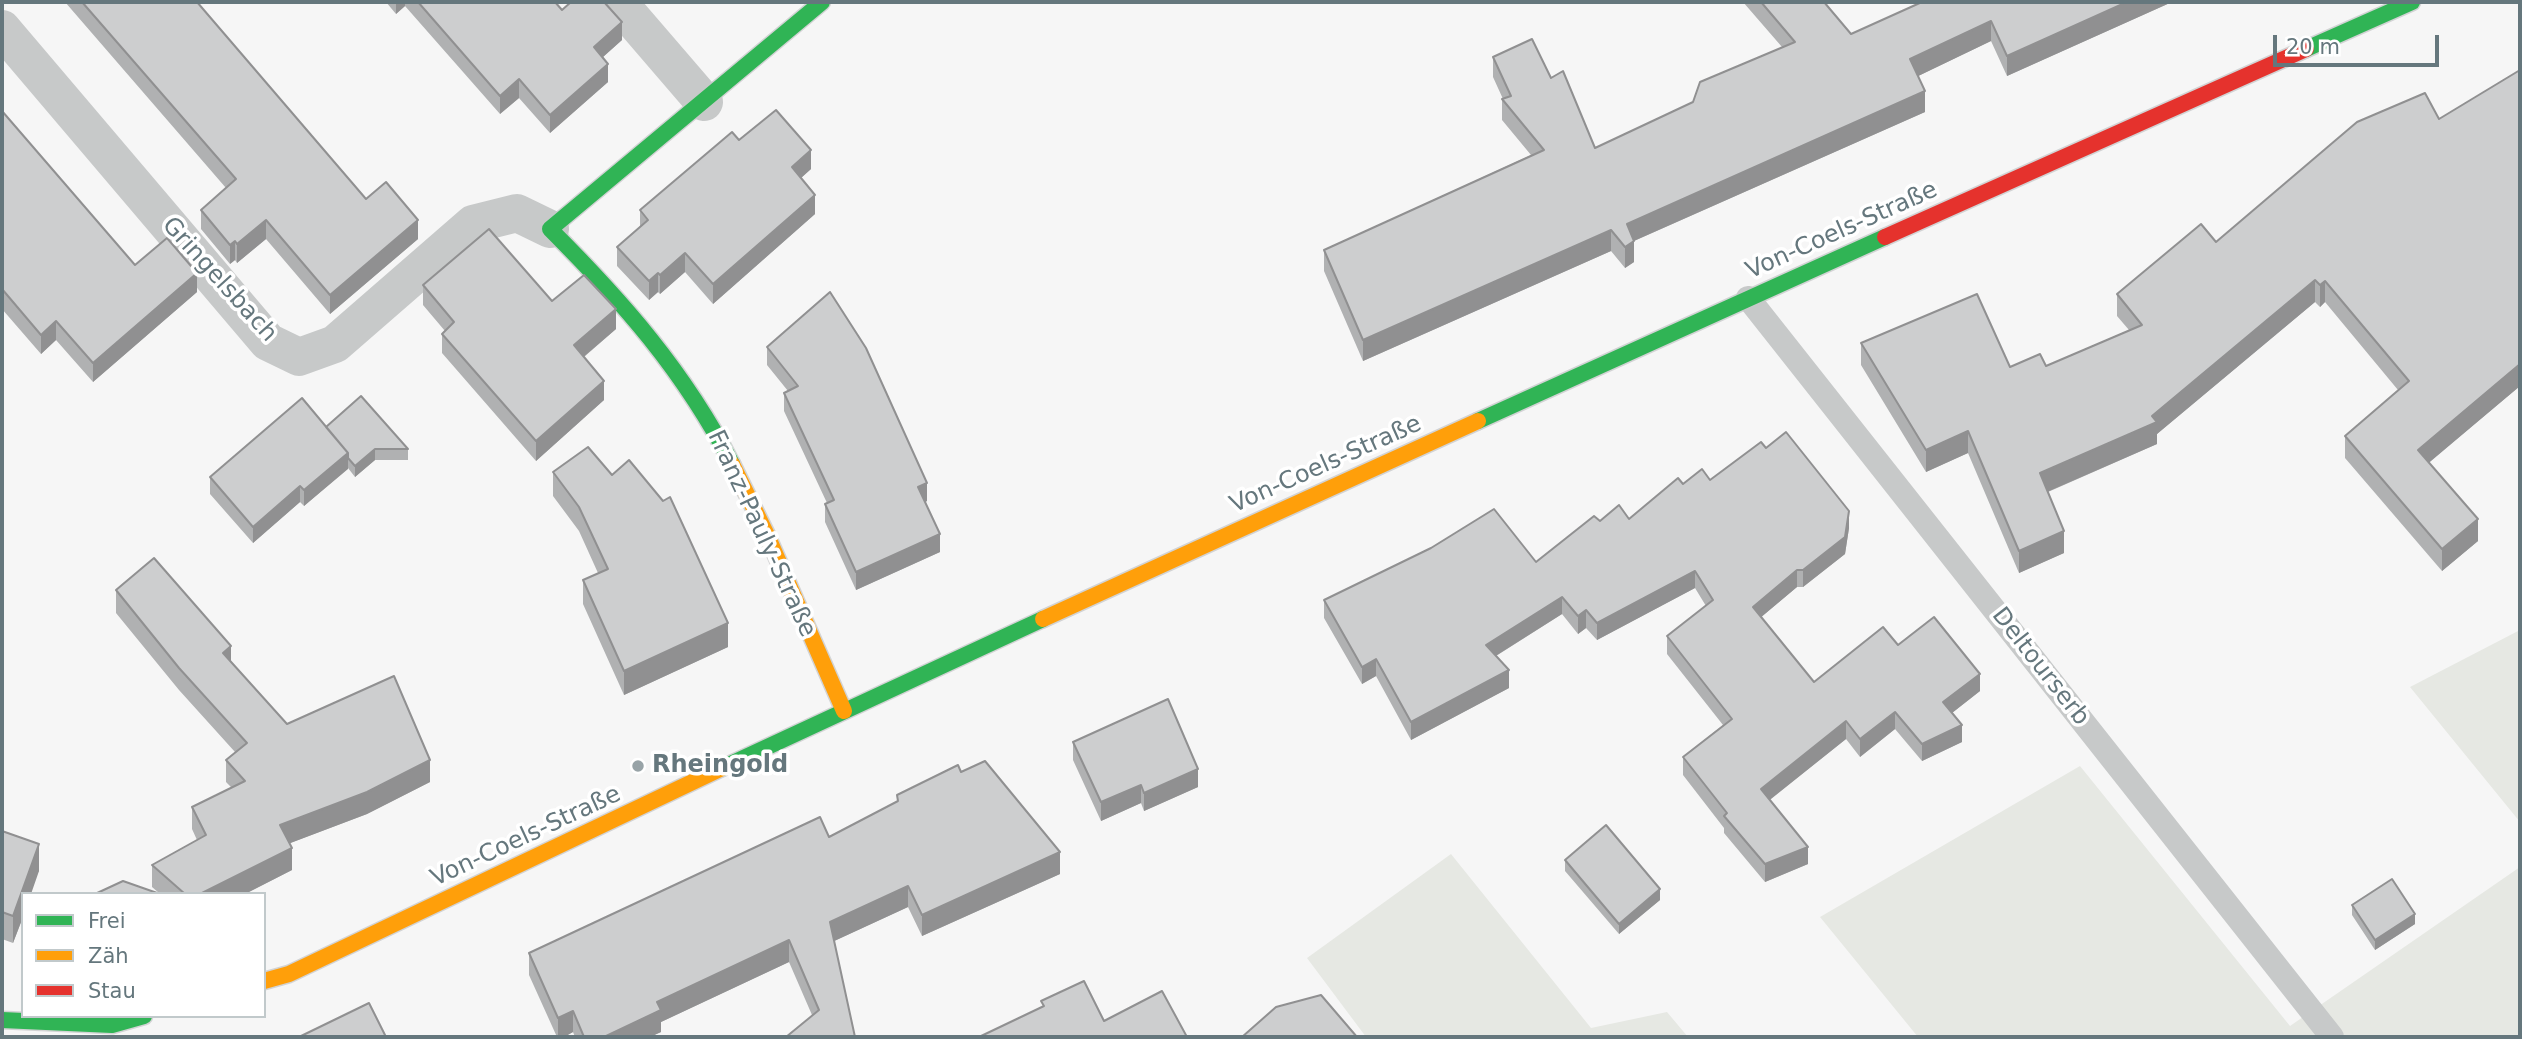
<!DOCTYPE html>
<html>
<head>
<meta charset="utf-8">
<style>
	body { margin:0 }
	#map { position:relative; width:2522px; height:1039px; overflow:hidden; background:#f6f6f6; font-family:"DejaVu Sans",sans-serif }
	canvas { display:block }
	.frame { position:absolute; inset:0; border:4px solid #65777d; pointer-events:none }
	.legend { position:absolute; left:21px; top:892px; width:245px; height:126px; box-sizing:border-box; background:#fff; border:2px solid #c1c9cb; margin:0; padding:9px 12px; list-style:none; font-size:21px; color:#65777d }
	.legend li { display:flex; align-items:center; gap:14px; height:35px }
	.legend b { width:35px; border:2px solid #c1c9cb }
	.scale { position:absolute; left:2273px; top:35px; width:166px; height:32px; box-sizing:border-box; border:4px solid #65777d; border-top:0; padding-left:9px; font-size:21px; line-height:24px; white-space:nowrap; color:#65777d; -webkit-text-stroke:5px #fff; paint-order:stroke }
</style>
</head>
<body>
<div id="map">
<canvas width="2522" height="1039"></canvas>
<div class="frame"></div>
<ul class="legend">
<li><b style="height:9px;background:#30b455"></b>Frei</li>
<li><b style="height:9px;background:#ff9f0a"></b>Zäh</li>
<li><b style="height:9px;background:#e5322d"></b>Stau</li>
</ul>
<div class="scale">20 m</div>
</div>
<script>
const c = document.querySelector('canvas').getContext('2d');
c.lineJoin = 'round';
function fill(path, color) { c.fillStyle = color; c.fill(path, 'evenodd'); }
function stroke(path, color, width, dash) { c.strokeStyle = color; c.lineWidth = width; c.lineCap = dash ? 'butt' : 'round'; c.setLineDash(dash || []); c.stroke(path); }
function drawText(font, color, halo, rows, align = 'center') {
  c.font = font + ' "DejaVu Sans",sans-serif'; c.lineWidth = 7; c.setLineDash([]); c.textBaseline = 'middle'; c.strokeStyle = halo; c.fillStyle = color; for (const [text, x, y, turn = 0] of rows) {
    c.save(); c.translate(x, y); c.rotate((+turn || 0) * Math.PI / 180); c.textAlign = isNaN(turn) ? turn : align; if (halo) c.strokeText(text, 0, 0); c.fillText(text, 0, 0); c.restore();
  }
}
fill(new Path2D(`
	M2520 630V822L2410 687Z
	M2080 766 2290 1026 2520 867V1037H1918L1820 917Z
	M1451 854 1591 1028 1667 1012 1688 1037H1366L1307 958Z`), '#e6e8e3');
const fast = new Path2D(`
	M2306 49 2412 2
	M1478 421 1885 237
	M732 464C684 371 623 302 550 229L822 2
	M722 768 1043 619
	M2 1020 112 1025 144 1016`);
const slow = new Path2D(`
	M732 464 767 535 844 711
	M1043 619 1478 421
	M264 981 289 974 722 768`);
const jam = new Path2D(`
	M1885 237 2306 49`);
stroke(fast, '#d2d3d4', 19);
stroke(slow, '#d2d3d4', 19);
stroke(jam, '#d2d3d4', 19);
stroke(new Path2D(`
	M1748 298 2332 1037`), '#c7c9c9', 24);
stroke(new Path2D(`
	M618 2 704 102
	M2 29 268 342 299 357 335 344 473 224 517 213 550 229`), '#c7c9c9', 38);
stroke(fast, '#30b455', 16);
stroke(slow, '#ff9f0a', 16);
stroke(jam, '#e5322d', 16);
fill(new Path2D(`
	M65 2H197L366 199 418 239 330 314 266 239 237 263 235 260 230 264 201 229V210L226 188Z
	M386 2H555L562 10 622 40 603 57 608 82 550 133 519 98 500 114 405 6 396 14Z
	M1743 2H1824L1851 34 1922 2H2172L2007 76 1991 41 1918 76 1925 112 1634 241V262L1625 268 1611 251 1363 361 1324 271V250L1531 155 1502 120V99H1503L1493 77V57L1551 78 1595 148 1693 102 1782 47Z
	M2425 93 2520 386 2429 462 2478 541 2442 571 2345 458V436L2398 390 2325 302 2320 307 2315 302 2157 434V444L2048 492 2064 553 2019 573 1968 453 1926 472 1861 365V343L2010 367 2046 366 2129 330 2117 316V294L2216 242Z
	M2 111 135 265 197 292 93 382 56 340 41 354 2 309Z
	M739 140 811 169 801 178 815 214 713 304 685 272 660 294 658 292 649 300 617 266V247L640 227V210Z
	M423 285 616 329 584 357 604 400 536 461 442 353V334L445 331 423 305Z
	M767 347 927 501 925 502 940 552 856 590 825 522V504L827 503 784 411V393L788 391 767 365Z
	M326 427 408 449V460H375L355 477 348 468 304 506 300 502 253 543 210 494V477Z
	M1766 448 1849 528 1845 554 1803 587H1797L1761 617 1814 682 1898 645 1980 691 1952 713 1962 742 1922 761 1895 729 1860 757 1846 739 1769 800 1808 864 1765 882 1724 833V828L1683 775V757L1723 725 1667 654V636L1706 606 1695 588 1597 640 1586 628 1578 634 1562 614 1496 656 1509 688 1411 740 1376 676 1362 684 1324 618V600L1536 562 1600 521 1629 519 1683 484 1710 480Z
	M553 472 728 647 624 695 583 604V580L598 573 579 531 553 496Z
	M116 590 231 662 287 724 430 782 367 814 290 843 292 870 245 894H95L159 893 152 887V865L197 840 192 829V807L232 788 226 782V760L235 752 179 690 116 613Z
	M1073 742 1198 787 1144 811 1141 803 1101 821 1073 760Z
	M961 772 1060 874 922 936 908 907 834 941 855 1037 812 1015 789 962 661 1022V1032L650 1037H575L573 1032 564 1037H557L529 975V953L829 837 897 802V795Z
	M2 831 39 871 23 894V917L13 943 2 939Z
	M1565 860 1660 900 1619 934 1565 871Z
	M2352 905 2415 924 2375 950 2352 915Z`), '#b0b1b2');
fill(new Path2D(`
	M396 2H405V6L396 14Z
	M2127 2H2172L2007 76V56Z
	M1991 21V41L1910 80V59Z
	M622 22V40L594 65V47Z
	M608 64V82L550 133V115Z
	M519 79V98L500 114V96Z
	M1925 91V112L1627 244V224Z
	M811 150V169L792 186V167Z
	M815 195V214L713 304V284Z
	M266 220V239L237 263V244Z
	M418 220V239L330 314V295Z
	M1611 230V251L1363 361V340Z
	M235 241V260L230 264V245Z
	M1634 241V262L1625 268V247Z
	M685 253V272L660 294V275Z
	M197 273V292L93 382V363Z
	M658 273V292L649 300V281Z
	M2315 280V302L2157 434V444L2040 495V473L2152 416Z
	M2325 281V302L2320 307V285Z
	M616 309V329L574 365V345Z
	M56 321V340L41 354V335Z
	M2520 364V386L2418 472V450Z
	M604 381V400L536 461V441Z
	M1968 431V453L1926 472V450Z
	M375 449V460L355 477V466Z
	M348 453V469L304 506V490Z
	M927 483V501L918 506V487Z
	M300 486V502L253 543V527Z
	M1849 511V528L1845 554 1803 587V570Z
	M2478 519V541L2442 571V549Z
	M2064 531V553L2019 573V551Z
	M940 534V552L856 590V572Z
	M1797 570V587L1753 624V607Z
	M1695 571V588L1597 640V623Z
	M1562 597V614L1486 662V645Z
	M1586 610V628L1578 634V616Z
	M728 623V647L624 695V671Z
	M231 646V668L223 653Z
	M1376 659V676L1362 684V667Z
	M1509 670V688L1411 740V722Z
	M1980 674V691L1943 720V702Z
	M1895 712V729L1860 757V739Z
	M1846 721V739L1761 807V789Z
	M1962 725V742L1922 761V744Z
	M430 760V782L367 814 280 847V825Z
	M1198 769V787L1144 811V793Z
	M1141 785V803L1101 821V802Z
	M39 844V871L31 894H23V917L13 943V916Z
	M1808 847V864L1765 882V864Z
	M292 848V870L245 894H200Z
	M1060 852V874L922 936V915Z
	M908 886V907L830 943V922Z
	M1660 889V900L1619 934V924Z
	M2415 914V924L2375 950V940Z
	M789 940V962L661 1022V1032L650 1037H604L657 1002Z
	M573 1011V1032L564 1037H558V1018Z`), '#909091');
const building = new Path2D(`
	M82 2H197L366 199 386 182 418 220 330 295 266 220 237 244 235 241 230 245 201 210 236 179Z
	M418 2H555L562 10 571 2H604L622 22 594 47 608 64 550 115 519 79 500 96Z
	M1761 2H1824L1851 34 1922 2H2127L2007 56 1991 21 1910 59 1925 91 1627 224 1634 241 1625 247 1611 230 1363 340 1324 250 1544 150 1502 99 1511 96 1493 57 1532 39 1551 78 1563 71 1595 148 1693 102 1700 82 1795 42Z
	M2520 70V314L2519 315 2520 317V364L2418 450 2478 519 2442 549 2345 436 2409 381 2325 281 2320 285 2315 280 2152 416 2157 422 2040 473 2064 531 2019 551 1968 431 1926 450 1861 343 1977 294 2010 367 2040 354 2046 366 2142 325 2117 294 2201 224 2216 242 2357 122 2425 93 2439 119Z
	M776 110 811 150 792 167 815 195 713 284 685 253 660 275 658 273 649 281 617 247 648 220 640 210 732 132 739 140Z
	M2 111 135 265 167 238 197 273 93 363 56 321 41 335 2 289Z
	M489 229 552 301 584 275 616 309 574 345 604 381 536 441 442 334 454 322 423 285Z
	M830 292 866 348 927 483 918 487 940 534 856 572 825 504 834 500 784 393 798 386 767 347Z
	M361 396 408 449H375L355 466 348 458V453L326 427Z
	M302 398 348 453 304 490 300 486 253 527 210 477Z
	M1786 432 1849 511 1845 537 1803 570H1797L1753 607 1814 682 1883 627 1898 645 1934 617 1980 674 1943 702 1962 725 1922 744 1895 712 1860 739 1846 721 1761 789 1808 847 1765 864 1724 816 1727 813 1683 757 1732 719 1667 636 1713 600 1695 571 1597 623 1586 610 1578 616 1562 597 1486 645 1509 670 1411 722 1376 659 1362 667 1324 600 1431 548 1494 509 1536 562 1594 516 1600 521 1619 505 1629 519 1678 478 1683 484 1702 469 1710 480 1761 442 1766 448Z
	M588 447 612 475 629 460 663 501 670 497 728 623 624 671 583 580 608 569 579 507 553 472Z
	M154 558 231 646 223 653 287 724 394 676 430 760 367 792 280 825 292 848 200 894H185L152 865 206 835 192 807 245 781 226 760 247 743 179 668 116 590Z
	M1168 699 1198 769 1144 793 1141 785 1101 802 1073 742Z
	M985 761 1060 852 922 915 908 886 830 922 855 1037H786L819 1010 789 940 657 1002 661 1010 604 1037H584L573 1011 558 1018 529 953 820 817 829 837 898 801 897 795 958 765 961 772Z
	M1606 825 1660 889 1619 924 1565 860Z
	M2 831 39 844 13 916 2 912Z
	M2392 879 2415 914 2375 940 2352 905Z
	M123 881 160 894H95Z
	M1084 981 1104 1021 1162 991 1187 1037H979L1044 1006 1041 1001Z
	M1321 995 1357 1037H1242L1276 1007Z
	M369 1003 386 1037H299Z`);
fill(building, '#cdcecf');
stroke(building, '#909091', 2);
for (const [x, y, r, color] of [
	[638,766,7,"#98a3a7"]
]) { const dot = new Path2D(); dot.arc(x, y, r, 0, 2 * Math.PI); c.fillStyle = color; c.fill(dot); stroke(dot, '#fff', 2.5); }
drawText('24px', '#65777d', '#fff', [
	["Von-Coels-Straße",1842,231,-24],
	["Gringelsbach",219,280,48],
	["Von-Coels-Straße",1326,465,-24],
	["Franz-Pauly-Straße",761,534,65],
	["Deltourserb",2040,667,52],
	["Von-Coels-Straße",526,837,-25]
]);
drawText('bold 24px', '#65777d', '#fff', [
	["Rheingold",652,766]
], 'left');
</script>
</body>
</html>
